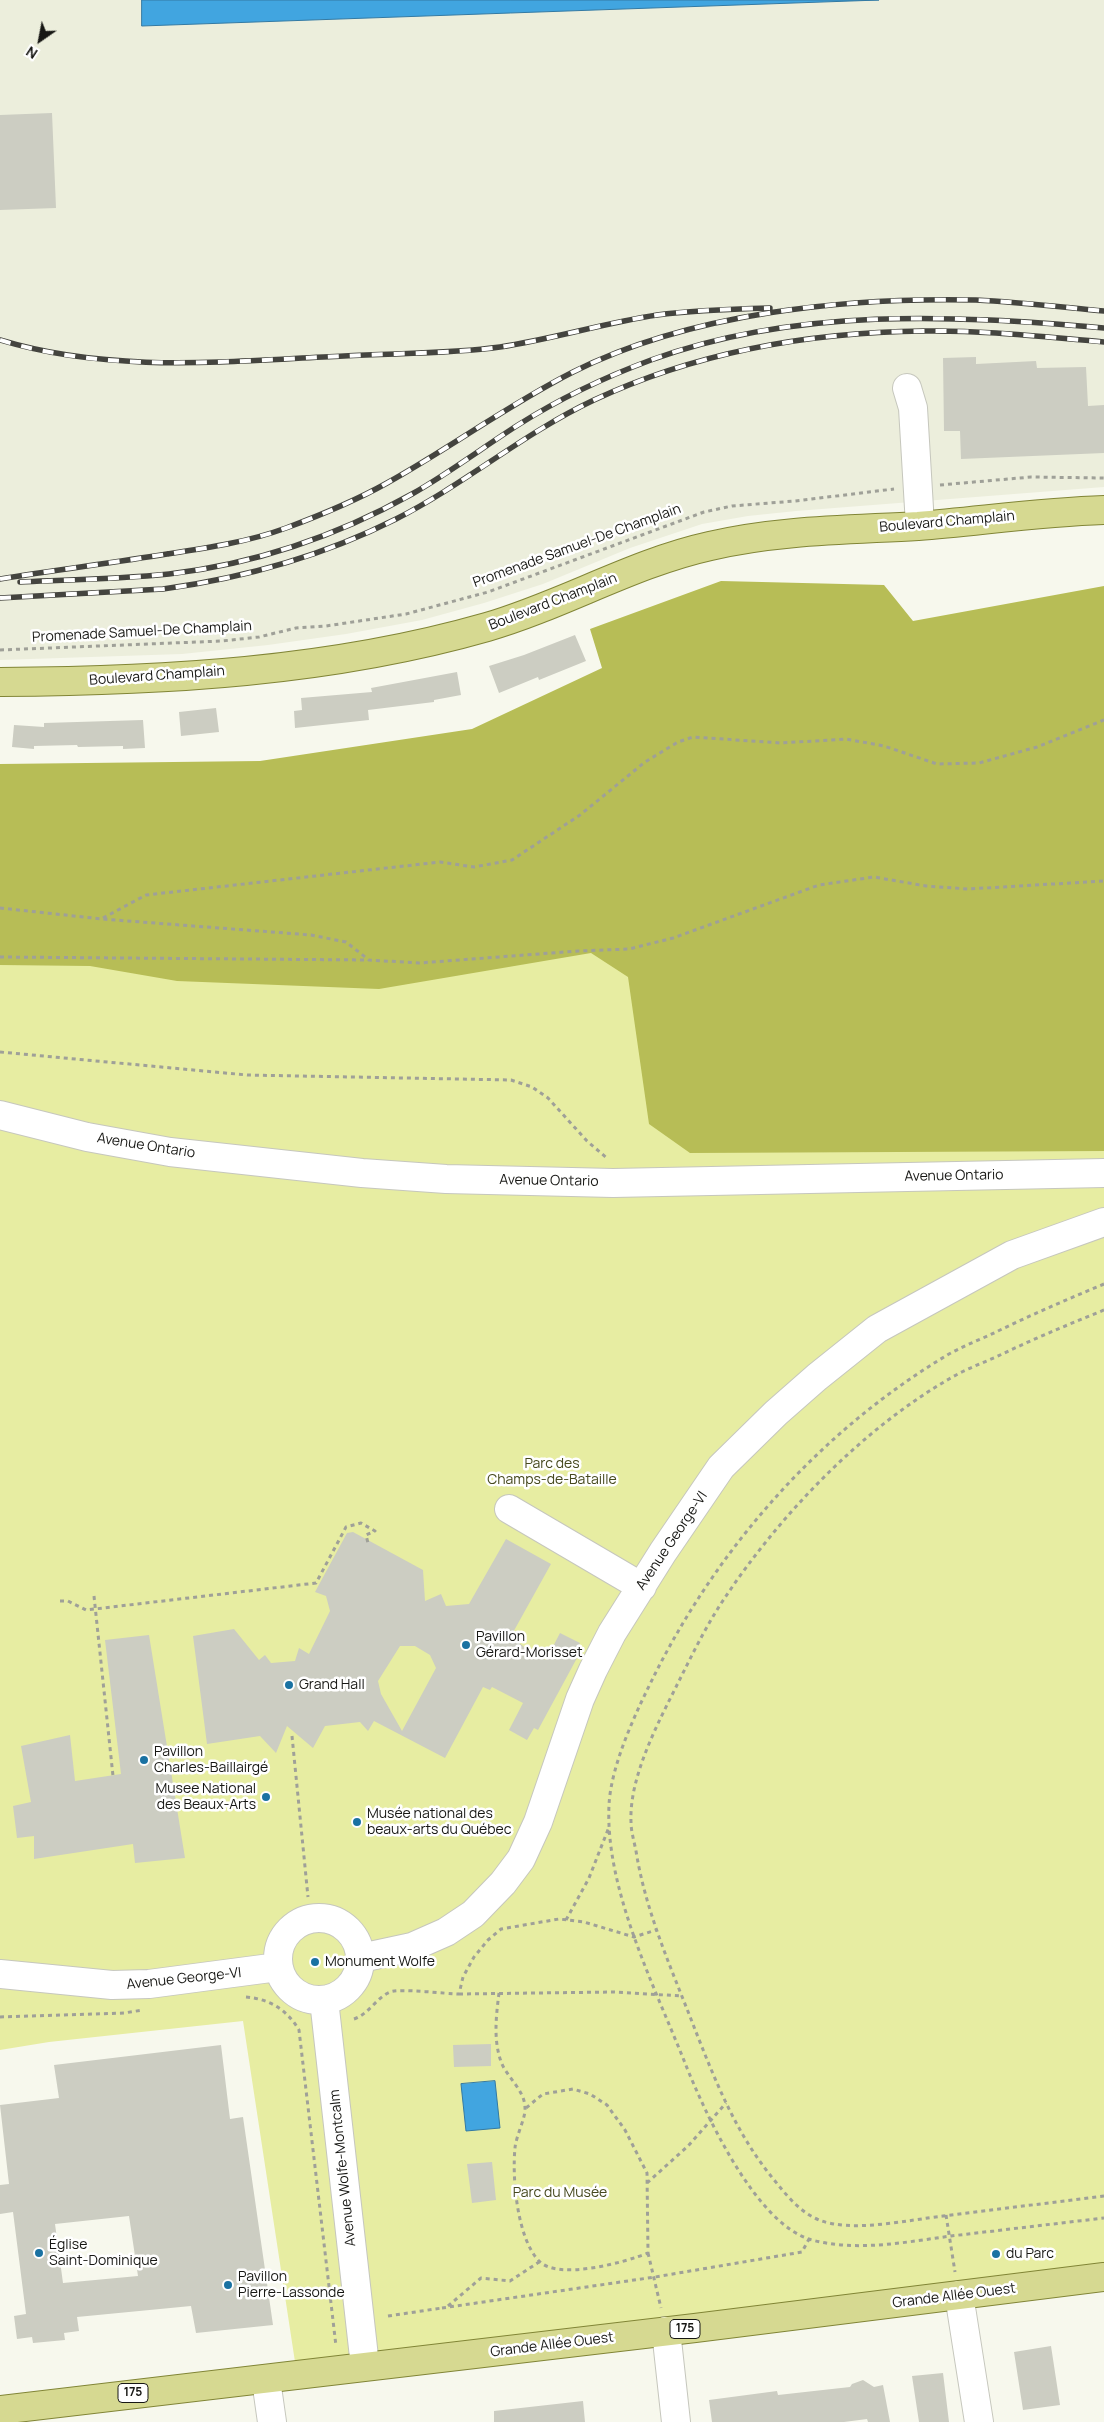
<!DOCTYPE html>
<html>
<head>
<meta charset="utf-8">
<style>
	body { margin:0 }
	#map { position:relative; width:1104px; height:2422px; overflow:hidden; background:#f7f8ed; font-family:Manrope,sans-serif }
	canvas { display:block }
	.north { position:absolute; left:15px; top:15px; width:50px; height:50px; -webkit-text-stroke:4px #fff; paint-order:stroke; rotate:213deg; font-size:14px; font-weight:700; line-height:20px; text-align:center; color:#171714 }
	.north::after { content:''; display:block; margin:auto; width:18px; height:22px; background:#171714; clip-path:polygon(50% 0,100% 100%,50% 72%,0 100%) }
</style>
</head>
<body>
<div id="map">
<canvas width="1104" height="2422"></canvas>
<div class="north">N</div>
</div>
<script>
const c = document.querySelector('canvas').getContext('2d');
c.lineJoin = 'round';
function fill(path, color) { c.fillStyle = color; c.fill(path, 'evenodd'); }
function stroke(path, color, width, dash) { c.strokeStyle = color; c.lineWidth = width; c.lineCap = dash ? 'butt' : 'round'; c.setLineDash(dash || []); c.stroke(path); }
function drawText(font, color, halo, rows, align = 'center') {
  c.font = font + ' Manrope,sans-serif'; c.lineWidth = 5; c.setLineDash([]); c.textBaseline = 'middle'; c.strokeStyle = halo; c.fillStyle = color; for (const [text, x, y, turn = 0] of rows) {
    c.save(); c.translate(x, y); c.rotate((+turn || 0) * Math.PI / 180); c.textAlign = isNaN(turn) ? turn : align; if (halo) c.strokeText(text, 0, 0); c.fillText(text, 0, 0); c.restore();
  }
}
fill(new Path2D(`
	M0 0H143V26L879 0H1104V487L796 511 748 516 702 524 630 548 543 584 484 603 422 620 346 634 268 645 182 654 0 660Z`), '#eceedc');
fill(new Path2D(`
	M1104 744V2278L297 2375 243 2021 49 2042 0 2050V922Z`), '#e7eda2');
fill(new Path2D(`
	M721 581 884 585 913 621 1104 586V1151L690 1153 649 1124 628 977 591 953 379 989 177 981 90 966 0 965V764L260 761 472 729 602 668 590 629Z`), '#b7bd56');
const water = new Path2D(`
	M142 0H879L142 26Z
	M495 2081 500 2128 466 2131 461 2084Z`);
fill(water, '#41a5e0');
stroke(water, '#347aa3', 1);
fill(new Path2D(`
	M52 113 56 208 0 210V115Z
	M976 357V364L1036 361 1037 368 1086 367 1088 406 1104 405V453L961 459 960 431H944L943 358Z
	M575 635 586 661 539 680 538 677 499 693 489 666 524 655Z
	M457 672 461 695 434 700V702L368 710 369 720 295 728 294 711 302 710 301 698 372 692 371 688Z
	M216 708 219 732 181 736 179 712Z
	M143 720 145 748 123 749V746L78 747 77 745 34 746V749L12 747 14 725 44 727V723Z
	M353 1532 423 1570 425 1601 441 1594 446 1606 469 1604 506 1539 551 1564 511 1636 529 1651 546 1660 560 1633 580 1643 574 1656 577 1658 538 1730 534 1728 527 1740 509 1730 523 1703 492 1687 490 1690 483 1687 445 1758 374 1721 368 1731 360 1722 325 1726 313 1748 287 1726 276 1753 260 1736 207 1744 193 1636 234 1629 259 1660 265 1655 271 1663 295 1661 299 1648 309 1654 330 1611 326 1596 315 1592 347 1533ZM400 1646H415L430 1655 436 1668 402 1731 381 1694 378 1681Z
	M149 1635 185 1858 135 1863 133 1844 34 1859V1836L17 1838 13 1806 31 1802 21 1746 70 1735 75 1781 121 1774 105 1640Z
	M491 2044V2066L454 2067 453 2045Z
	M221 2045 230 2119 243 2117 273 2325 196 2333 191 2306 77 2317 79 2331 64 2333 65 2340 33 2343 32 2337 17 2339 14 2316 26 2314 13 2212 0 2214V2185L9 2184 0 2105 59 2098 54 2065ZM129 2216 138 2276 63 2283 55 2224Z
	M492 2162 496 2200 472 2203 467 2164Z
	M1051 2346 1060 2405 1023 2410 1014 2352Z
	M943 2373 949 2422H919L912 2376Z
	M863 2380 874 2387 883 2385 890 2422H868L867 2419 844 2422H712L709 2400 777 2391 778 2395 850 2387 852 2384Z
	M583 2401 585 2422H494V2411Z`), '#cccdc2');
const minor = new Path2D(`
	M907 388 913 408 920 525
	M0 1115 87 1137 170 1152 362 1173 446 1179 613 1183 1104 1173
	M509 1509 642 1587
	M278 1959a41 41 0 1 1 82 0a41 41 0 1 1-82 0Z
	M361 1958 412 1947 446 1932 473 1914 503 1883 521 1859 538 1822 580 1699 593 1670 612 1633 663 1552 721 1467 776 1413 817 1377 877 1329 1012 1255 1104 1222
	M0 1974 112 1985 149 1984 278 1967
	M324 2000 365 2366
	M959 2295 979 2422
	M666 2331 676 2422
	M266 2380 272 2422`);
const major = new Path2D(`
	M0 682C163 681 330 672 487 627 563 605 633 563 710 546 778 530 849 530 918 526 980 521 1042 512 1104 510
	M0 2410 695 2328 1104 2277`);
stroke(minor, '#c6c7bd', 30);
stroke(major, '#818536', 30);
stroke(new Path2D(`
	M940 485 1031 477 1104 478
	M0 650 222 641 259 637 296 628 326 626 406 614 488 592 704 512 732 506 795 501 894 489
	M0 908 102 919 311 935 346 942 369 960 419 963 578 951 629 949 673 938 819 885 874 877 926 886 968 889 1104 881
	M103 918 146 895 440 862 474 867 512 860 580 815 645 762 678 742 693 737 781 743 846 739 884 746 937 764 979 763 1037 747 1104 720
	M0 957 368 960
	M0 1052 247 1075 511 1080 532 1087 548 1098 587 1141 608 1159
	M1104 1284C1068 1299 1033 1314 998 1331 982 1339 965 1345 949 1354 823 1429 721 1543 655 1674 637 1710 611 1764 609 1805 605 1889 654 1985 685 2063 705 2113 756 2225 812 2240 857 2252 906 2242 951 2236 1002 2230 1053 2224 1104 2218
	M1104 1310C1067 1325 1031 1340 996 1357 980 1364 964 1370 949 1379 861 1430 780 1515 724 1599 706 1626 692 1655 678 1683 658 1723 629 1777 631 1822 631 1831 634 1841 636 1851 646 1914 673 1972 696 2032 717 2085 738 2137 775 2181 787 2196 800 2212 819 2220 852 2233 908 2220 943 2216 997 2209 1050 2203 1104 2196
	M94 1596 113 1776
	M60 1601H68L86 1610 316 1583 346 1527 361 1523 375 1531 366 1535 368 1543
	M292 1736 308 1897
	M566 1920 589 1878 609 1827
	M499 1993C496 2017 493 2042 502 2064 508 2078 525 2091 525 2108 526 2117 516 2136 515 2148 512 2178 517 2238 539 2261 558 2281 626 2262 648 2253L647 2173 625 2130 607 2105 590 2094 573 2089 543 2094 526 2108
	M459 1994 614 1992 682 1996
	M246 1997C270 1999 287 2010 299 2030L336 2346
	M0 2017 124 2013 143 2010
	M354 2019C369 2014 376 1998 390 1992 399 1988 447 1994 459 1994L463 1977 474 1957 488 1940 501 1929 559 1919 584 1922 634 1937 656 1930
	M647 2183 688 2146 726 2103
	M946 2215 955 2272
	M648 2253 661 2308
	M448 2306 481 2278 510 2281 539 2262
	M442 2308 655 2277 802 2252 809 2239
	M388 2316 442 2308`), '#9fa098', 3, [4, 4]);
stroke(minor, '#fff', 28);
stroke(major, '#d6d991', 28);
const rail = new Path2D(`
	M0 340C112 374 229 361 344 356 396 353 449 354 500 347 553 339 604 323 657 315 694 310 732 309 770 308
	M0 579C56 570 111 563 167 554 207 548 248 542 286 528 321 515 355 501 387 483 450 448 508 405 573 372 690 313 846 297 976 300 1019 302 1061 307 1104 311
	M20 582C69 580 119 579 169 574 254 564 337 536 412 494 449 473 482 448 518 425 559 399 605 377 651 360 797 307 952 315 1104 328
	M0 598 163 589C244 578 323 556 396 519 465 484 524 433 594 400 697 352 811 332 924 331 984 330 1044 337 1104 342`);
stroke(rail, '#44443f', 5.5);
stroke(rail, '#fff', 4, [11]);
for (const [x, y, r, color] of [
	[466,1645,5,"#1a72a2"],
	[289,1685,5,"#1a72a2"],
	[144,1760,5,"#1a72a2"],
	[266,1797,5,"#1a72a2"],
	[357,1822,5,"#1a72a2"],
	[315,1962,5,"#1a72a2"],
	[39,2253,5,"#1a72a2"],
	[996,2254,5,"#1a72a2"],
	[228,2285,5,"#1a72a2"]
]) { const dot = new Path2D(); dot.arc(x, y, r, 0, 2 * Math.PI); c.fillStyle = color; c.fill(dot); stroke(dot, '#fff', 2); }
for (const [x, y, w] of [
	[685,2329,30],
	[133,2393,30]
]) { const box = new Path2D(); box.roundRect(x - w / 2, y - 9.5, w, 19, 4); c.fillStyle = '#fff'; c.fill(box); stroke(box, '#171714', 1); }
drawText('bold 12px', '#171714', null, [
	["175",685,2329],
	["175",133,2393]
]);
drawText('14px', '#171714', '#fff', [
	["Boulevard Champlain",947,522,-5],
	["Promenade Samuel-De Champlain",577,546,-20],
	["Boulevard Champlain",553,602,-21],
	["Promenade Samuel-De Champlain",142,632,-3],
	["Boulevard Champlain",157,676,-4],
	["Avenue Ontario",146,1146,9],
	["Avenue Ontario",954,1176,-1],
	["Avenue Ontario",549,1181,1],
	["Avenue George-VI",672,1541,-56],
	["Avenue George-VI",184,1979,-6],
	["Avenue Wolfe-Montcalm",343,2168,-96],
	["Grande Allée Ouest",954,2296,-7],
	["Grande Allée Ouest",552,2345,-7]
]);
drawText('14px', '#46491e', '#fff', [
	["Parc des",552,1464],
	["Champs-de-Bataille",552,1480],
	["Parc du Musée",560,2193]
]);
drawText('14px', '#171714', '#fff', [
	["Pavillon",476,1637],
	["Gérard-Morisset",476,1653],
	["Grand Hall",299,1685],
	["Pavillon",154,1752],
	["Charles-Baillairgé",154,1768],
	["Musee National",256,1789,"right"],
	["des Beaux-Arts",256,1805,"right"],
	["Musée national des",367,1814],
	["beaux-arts du Québec",367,1830],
	["Monument Wolfe",325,1962],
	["Église",49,2245],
	["Saint-Dominique",49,2261],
	["du Parc",1006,2254],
	["Pavillon",238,2277],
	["Pierre-Lassonde",238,2293]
], 'left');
</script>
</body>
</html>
